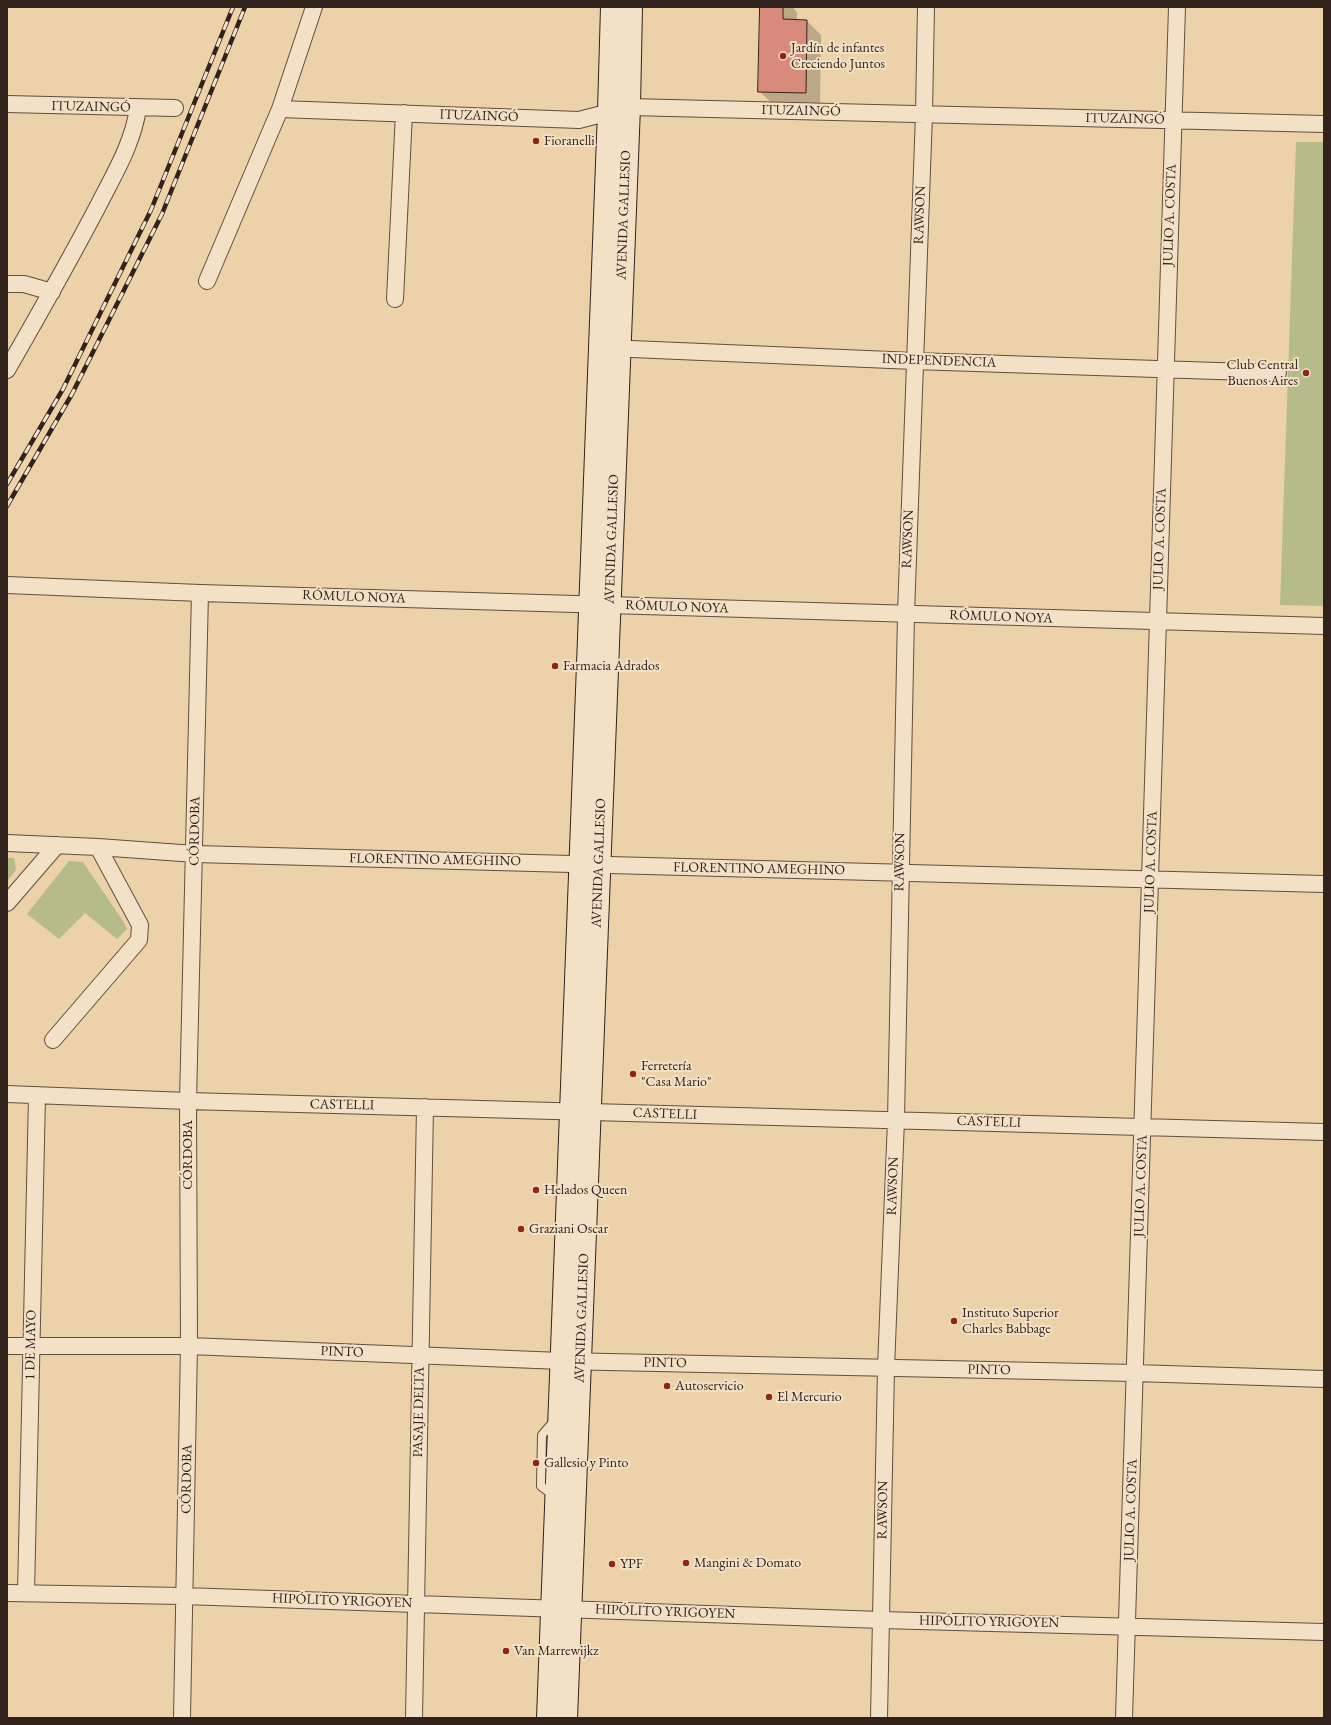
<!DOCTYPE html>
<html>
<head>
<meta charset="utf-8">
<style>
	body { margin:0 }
	#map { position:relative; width:1331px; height:1725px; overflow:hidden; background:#ecd1a9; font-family:"EB Garamond",serif }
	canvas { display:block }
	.frame { position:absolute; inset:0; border:8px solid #31221c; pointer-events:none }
</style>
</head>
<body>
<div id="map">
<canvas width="1331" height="1725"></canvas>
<div class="frame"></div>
</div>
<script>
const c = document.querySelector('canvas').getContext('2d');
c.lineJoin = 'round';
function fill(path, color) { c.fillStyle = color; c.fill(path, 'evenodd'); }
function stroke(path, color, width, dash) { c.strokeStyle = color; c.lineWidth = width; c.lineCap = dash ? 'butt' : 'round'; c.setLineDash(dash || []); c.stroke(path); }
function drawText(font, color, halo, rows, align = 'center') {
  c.font = font + ' "EB Garamond",serif'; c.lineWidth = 4; c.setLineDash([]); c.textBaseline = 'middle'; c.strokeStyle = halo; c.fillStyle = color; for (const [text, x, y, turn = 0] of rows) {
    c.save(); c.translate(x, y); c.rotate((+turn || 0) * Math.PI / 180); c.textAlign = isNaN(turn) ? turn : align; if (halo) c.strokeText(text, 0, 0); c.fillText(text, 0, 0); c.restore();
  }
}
fill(new Path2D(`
	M1296 142H1324V606L1280 605Z
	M7 858H14L16 870 7 881Z
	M69 861 83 862 123 921 127 929 117 939 85 913 59 939 27 914Z`), '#b5bc8a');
fill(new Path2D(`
	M761 7H792L797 12V21H807L821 35 820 106 774 105 759 91Z`), '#0003');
const building = new Path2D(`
	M760 7H783V19L807 20 806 93 758 92Z`);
fill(building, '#d88a7d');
stroke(building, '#31221c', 1);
const service = new Path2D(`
	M554 1421 542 1435 541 1486 554 1496`);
const minor = new Path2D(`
	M7 104 175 108
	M280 109 579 120 629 107 1324 124
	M207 281 280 109 314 7
	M7 284H24L52 292
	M395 299 404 113
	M608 348 914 361 1278 373
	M7 370C38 316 68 263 97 208 113 176 133 144 138 108
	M7 585 200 593 1324 626
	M7 843 98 847 195 854 1324 884
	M7 903 57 845
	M53 1040 139 940 140 925 98 847
	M7 1094 188 1101 1324 1132
	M7 1346H189L561 1361 1135 1373 1324 1379
	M7 1593 184 1596 881 1620 1324 1632
	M26 1593 37 1096
	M182 1718 189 1346 188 1101 200 593
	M414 1718 425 1107
	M879 1718 886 1368 896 1120 906 614 924 114 926 7
	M1124 1718 1177 7`);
const secondary = new Path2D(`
	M548 1718 609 111 612 7
	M566 1718 629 107 631 7`);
stroke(service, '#604e3f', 10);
stroke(minor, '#604e3f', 18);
stroke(secondary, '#31221c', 24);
stroke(service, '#f3e1c7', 8);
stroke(minor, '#f3e1c7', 16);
stroke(secondary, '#f3e1c7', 22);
const rail = new Path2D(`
	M7 484 63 389 151 210 233 7
	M7 506 72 394 162 214 245 7`);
stroke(rail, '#31221c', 4.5);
stroke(rail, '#f3e1c7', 3, [9]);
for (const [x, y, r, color] of [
	[783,56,4,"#8f2418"],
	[536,141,4,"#8f2418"],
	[1306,373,4,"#8f2418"],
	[555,666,4,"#8f2418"],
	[633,1074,4,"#8f2418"],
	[536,1190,4,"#8f2418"],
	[521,1229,4,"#8f2418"],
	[954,1321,4,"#8f2418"],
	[667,1386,4,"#8f2418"],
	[769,1397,4,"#8f2418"],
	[536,1463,4,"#8f2418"],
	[686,1563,4,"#8f2418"],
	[612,1564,4,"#8f2418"],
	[506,1651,4,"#8f2418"]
]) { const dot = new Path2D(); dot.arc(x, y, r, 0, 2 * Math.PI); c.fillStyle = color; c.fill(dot); stroke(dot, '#f3e1c7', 1.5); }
drawText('14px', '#31221c', '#f3e1c7', [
	["Jardín de infantes",791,48],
	["Creciendo Juntos",791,64],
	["Fioranelli",544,141],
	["Club Central",1298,365,"right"],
	["Buenos Aires",1298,381,"right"],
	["Farmacia Adrados",563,666],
	["Ferretería",641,1066],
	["\"Casa Mario\"",641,1082],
	["Helados Queen",544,1190],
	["Graziani Oscar",529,1229],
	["Instituto Superior",962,1313],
	["Charles Babbage",962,1329],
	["Autoservicio",675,1386],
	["El Mercurio",777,1397],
	["Gallesio y Pinto",544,1463],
	["Mangini & Domato",694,1563],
	["YPF",620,1564],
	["Van Marrewijkz",514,1651]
], 'left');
drawText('14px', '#31221c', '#f3e1c7', [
	["ITUZAINGÓ",91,107,1],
	["ITUZAINGÓ",801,111,1],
	["ITUZAINGÓ",479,116,2],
	["ITUZAINGÓ",1125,119,1],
	["AVENIDA GALLESIO",624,215,-88],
	["RAWSON",920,215,-88],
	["JULIO A. COSTA",1170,215,-88],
	["INDEPENDENCIA",939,361,2],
	["AVENIDA GALLESIO",612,539,-88],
	["RAWSON",908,539,-88],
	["JULIO A. COSTA",1160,539,-88],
	["RÓMULO NOYA",354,597,2],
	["RÓMULO NOYA",677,607,2],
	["RÓMULO NOYA",1001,617,2],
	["CÓRDOBA",195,831,-89],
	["FLORENTINO AMEGHINO",435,860,1],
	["RAWSON",900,862,-89],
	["JULIO A. COSTA",1151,862,-88],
	["AVENIDA GALLESIO",599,863,-88],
	["FLORENTINO AMEGHINO",759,869,1],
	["CASTELLI",342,1105,1],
	["CASTELLI",665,1114,2],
	["CASTELLI",989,1122,2],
	["CÓRDOBA",188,1155,-90],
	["RAWSON",893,1186,-88],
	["JULIO A. COSTA",1141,1186,-88],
	["AVENIDA GALLESIO",582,1318,-88],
	["1 DE MAYO",31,1345,-89],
	["PINTO",342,1352,2],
	["PINTO",665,1363,1],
	["PINTO",989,1370,1],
	["PASAJE DELTA",419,1412,-89],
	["CÓRDOBA",187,1479,-89],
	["RAWSON",883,1510,-89],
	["JULIO A. COSTA",1131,1510,-88],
	["HIPÓLITO YRIGOYEN",342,1601,2],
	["HIPÓLITO YRIGOYEN",665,1612,2],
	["HIPÓLITO YRIGOYEN",989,1622,1]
]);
</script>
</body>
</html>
